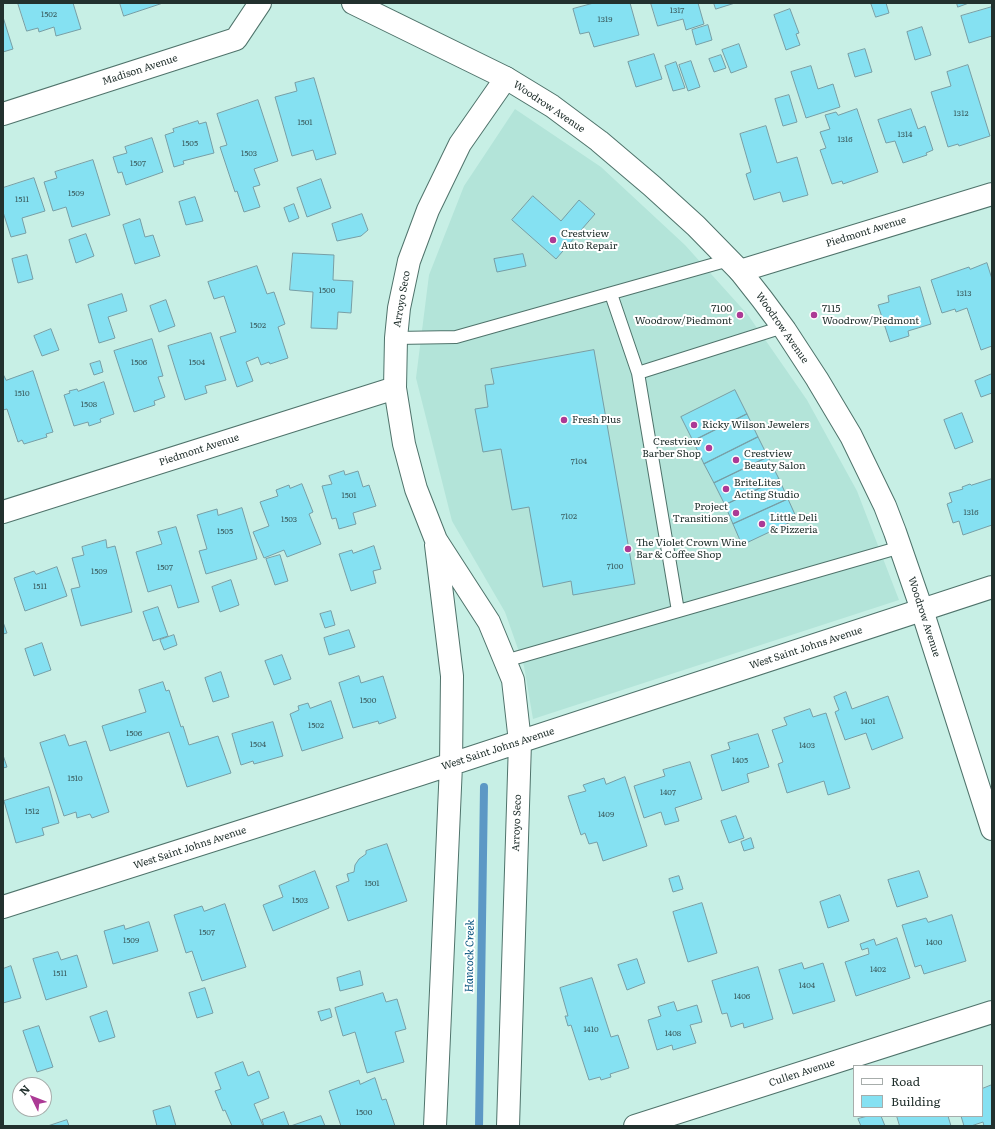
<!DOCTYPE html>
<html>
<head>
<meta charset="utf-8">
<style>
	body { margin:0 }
	#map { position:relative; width:995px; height:1129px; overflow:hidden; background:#c7efe5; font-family:Literata,serif }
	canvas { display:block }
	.frame { position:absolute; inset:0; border:4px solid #22312e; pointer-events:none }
	.legend { position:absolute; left:853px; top:1065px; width:130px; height:52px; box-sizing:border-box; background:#fff; border:1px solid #a7adab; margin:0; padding:5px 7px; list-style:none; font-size:12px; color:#22312e }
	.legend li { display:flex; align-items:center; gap:8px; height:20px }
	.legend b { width:20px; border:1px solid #a7adab }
	.north { position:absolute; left:12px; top:1077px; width:40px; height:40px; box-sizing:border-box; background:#fff; border:1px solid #a7adab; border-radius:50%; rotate:313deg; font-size:11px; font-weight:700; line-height:16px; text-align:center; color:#22312e }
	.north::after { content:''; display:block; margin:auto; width:14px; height:18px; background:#ac3a95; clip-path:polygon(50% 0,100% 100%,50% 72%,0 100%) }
</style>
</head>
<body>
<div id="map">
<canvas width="995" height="1129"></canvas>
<div class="frame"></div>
<ul class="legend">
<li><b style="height:5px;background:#fff"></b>Road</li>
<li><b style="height:11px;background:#85e1f2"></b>Building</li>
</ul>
<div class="north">N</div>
</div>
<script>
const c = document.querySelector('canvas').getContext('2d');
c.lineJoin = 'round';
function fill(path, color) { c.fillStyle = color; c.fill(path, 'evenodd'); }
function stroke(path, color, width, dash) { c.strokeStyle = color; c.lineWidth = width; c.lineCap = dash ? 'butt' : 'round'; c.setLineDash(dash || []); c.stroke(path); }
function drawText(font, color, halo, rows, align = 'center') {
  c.font = font + ' Literata,serif'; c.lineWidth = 4; c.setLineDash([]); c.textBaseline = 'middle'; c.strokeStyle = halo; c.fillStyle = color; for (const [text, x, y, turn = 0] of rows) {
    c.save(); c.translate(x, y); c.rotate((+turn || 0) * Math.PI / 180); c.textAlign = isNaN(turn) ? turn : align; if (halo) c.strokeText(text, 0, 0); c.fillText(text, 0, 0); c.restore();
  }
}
fill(new Path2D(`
	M515 109 601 167 685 245 748 315 807 400 857 491 899 600 533 719 524 666 505 612 452 521 416 378 429 275 464 186Z`), '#b3e4d9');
stroke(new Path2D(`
	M479 1126 484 787`), '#5c98c5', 8);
const building = new Path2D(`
	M18 3H73L81 29 56 36 54 27 39 32 38 28 27 31Z
	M120 3H163L124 16Z
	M594 3H630L639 35 594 47 589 32 580 34 573 9Z
	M651 3H698L704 24 686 30 683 19 658 26Z
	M714 3H735L716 9Z
	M871 3H886L889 13 876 17Z
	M957 3H969L958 7Z
	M992 7V36L969 43 961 16Z
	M790 9 799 33 796 34 800 45 786 50 774 15Z
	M3 17 13 49 3 52Z
	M708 25 712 40 696 45 692 30Z
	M922 27 931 55 915 60 907 32Z
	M739 44 747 67 731 73 722 50Z
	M865 49 872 72 855 77 848 54Z
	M654 54 662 79 636 87 628 62Z
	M721 55 726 68 714 72 709 59Z
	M691 61 700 87 688 91 679 65Z
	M676 62 685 88 673 91 665 66Z
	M968 65 990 136 959 146 958 144 948 147 931 92 951 86 947 72Z
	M811 66 818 89 833 84 840 107 806 118 791 72Z
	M314 78 336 154 316 160 313 150 292 156 275 97 297 91 295 83Z
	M789 95 797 122 783 126 775 99Z
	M258 100 278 161 254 169 260 185 253 187 260 207 244 212 237 191 235 192 220 147 227 145 217 114Z
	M857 109 878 172 843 184 842 181 832 184 820 150 826 148 820 132 830 129 825 115 836 112 838 115Z
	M911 109 918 129 925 126 933 150 926 153 927 155 903 163 895 141 886 143 878 120Z
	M198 121 199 124 206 122 214 153 183 161 184 164 174 167 165 135 174 132 173 129Z
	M766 126 777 163 797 157 808 195 783 202 780 192 754 200 746 174 751 172 740 134Z
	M152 138 163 172 126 185 122 172 118 173 113 157 127 153 125 147Z
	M93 160 110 215 72 227 66 207 53 211 44 182 57 178 55 172Z
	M34 178 45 211 22 218 26 233 11 237 3 212V188Z
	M321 179 331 208 307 217 297 188Z
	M533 196 561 221 579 200 595 214 556 259 512 220Z
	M195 197 203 221 186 225 179 202Z
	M294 204 299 218 289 222 284 208Z
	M362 214 368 230 361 236 337 241 332 224Z
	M140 219 145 237 153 235 160 256 135 264 123 225Z
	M86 234 94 256 76 263 69 240Z
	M293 253 334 255 333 280 353 281 351 313 338 312 337 329 311 328 313 292 290 290Z
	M523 254 526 266 497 272 494 259Z
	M27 255 33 279 18 283 12 259Z
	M987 263 992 279V346L981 350 967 308 956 312 955 309 942 313 931 280 969 267 970 269Z
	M257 266 267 294 274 292 285 324 278 327 288 358 270 364 269 362 261 365 258 357 246 362 253 381 237 387 220 337 236 332 224 296 214 299 208 282Z
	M920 287 931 324 908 331 909 336 890 342 878 305 889 302 888 296Z
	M122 294 127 311 108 317 115 338 99 343 88 305Z
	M166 300 175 326 159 332 150 306Z
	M51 329 59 350 42 356 34 336Z
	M211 333 226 380 205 386 207 393 185 400 168 346Z
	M152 339 163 376 158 377 165 397 154 401 155 405 134 412 114 351Z
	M594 350 635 584 573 595 571 581 543 587 529 507 512 510 501 449 483 452 475 409 488 407 485 385 494 384 491 369Z
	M100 361 103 372 94 375 90 364Z
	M33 371 53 432 46 434 47 437 24 444 22 440 18 442 7 409 3 410V374L6 380Z
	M992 374V393L981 397 975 381Z
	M104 382 114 414 100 419 101 422 89 426 88 422 74 426 64 395 70 393 69 391 77 389 78 391Z
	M735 390 747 414 693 441 681 417Z
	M962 413 973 442 955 449 944 420Z
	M747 414 758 437 704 464 693 441Z
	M758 437 768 457 714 483 704 464Z
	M768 457 779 479 725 505 714 483Z
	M344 471 345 475 358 471 363 487 369 485 376 506 353 513 356 524 339 529 336 518 332 519 322 486 332 484 329 476Z
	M779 479 788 499 733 524 725 505Z
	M992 479V525L963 535 959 521 953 523 947 504 952 502 949 493 963 489 962 487 970 484 971 485Z
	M302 484 313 512 309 514 321 544 287 557 284 550 264 558 253 532 269 526 260 502 278 496 276 490 289 485 290 488Z
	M788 499 797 519 742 545 733 524Z
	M242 508 257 559 206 574 199 551 207 549 197 515 217 509 218 515Z
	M176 527 199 602 178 608 171 585 148 592 136 552 162 544 158 532Z
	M106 540 107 548 115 546 132 612 81 626 71 589 80 587 72 558 84 555 82 547Z
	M374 546 381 569 373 571 376 583 351 591 339 554 352 550 353 553Z
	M280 555 288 581 275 585 266 559Z
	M57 567 67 596 25 611 14 578 34 571 36 574Z
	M231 580 239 605 220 612 212 587Z
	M158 607 168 636 153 641 143 612Z
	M331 611 335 625 325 628 320 614Z
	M3 622 7 633 3 634Z
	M349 630 355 647 329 655 324 638Z
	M174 635 177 645 164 650 160 640Z
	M42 643 51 670 34 676 25 649Z
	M282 655 291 679 274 685 265 661Z
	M221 672 229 697 213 702 205 678Z
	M359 676 361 683 383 676 396 718 379 724 378 721 353 728 339 683Z
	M163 682 166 691 169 690 181 727 183 726 189 745 218 736 231 773 187 787 169 732 110 751 102 726 146 712 139 690Z
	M846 692 852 709 888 696 903 738 872 750 866 733 845 740 835 712 839 710 834 697Z
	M331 701 343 738 302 751 290 714 299 710 298 706 308 703 310 708Z
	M810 709 813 717 826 713 850 788 828 795 824 781 787 793 778 764 783 762 772 730 787 725 784 718Z
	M273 722 283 756 254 764 253 761 241 765 232 734Z
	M758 734 769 767 747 774 749 782 722 791 711 755 730 749 728 743Z
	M65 735 69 746 86 741 109 812 92 818 90 814 77 818 76 812 64 816 40 743Z
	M3 755 7 767 3 768Z
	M690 762 702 799 675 808 679 821 665 825 661 812 644 818 634 786 665 776 663 770Z
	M625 777 647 846 603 861 597 842 589 844 585 833 581 835 568 796 586 791 583 785 604 778 606 784Z
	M49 787 59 823 42 828 44 835 16 843 4 801Z
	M736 816 744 838 729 843 721 821Z
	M751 838 754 848 744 851 741 842Z
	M387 844 407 901 348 921 336 886 349 881 347 874 354 872 355 865 359 859 366 854V851Z
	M315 871 329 908 273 931 263 905 283 897 279 886Z
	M919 871 928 897 897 907 888 880Z
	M679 876 683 889 673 892 669 879Z
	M840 895 849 921 828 928 820 902Z
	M702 903 717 953 688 962 673 912Z
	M225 904 246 967 202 981 192 951 186 953 174 915 202 906 204 911Z
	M952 915 966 961 924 974 921 965 915 967 902 925 926 918 928 922Z
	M149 922 158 951 113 964 104 931 124 925 125 929Z
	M897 938 910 978 856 996 845 962 869 954 868 948 862 950 860 944 874 939 876 945Z
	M58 952 61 960 77 955 87 987 46 1000 33 959Z
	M637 959 645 983 627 990 618 965Z
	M802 963 804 969 823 963 835 1001 793 1014 779 970Z
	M11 966 21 998 3 1003V969Z
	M758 967 773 1019 744 1028 743 1023 731 1027 727 1013 722 1014 712 981Z
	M360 971 363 985 340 991 337 978Z
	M592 978 611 1037 618 1035 629 1068 610 1074 611 1077 601 1080 600 1077 589 1080 571 1025 568 1026 565 1016H568L560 988Z
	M205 988 213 1013 197 1018 189 993Z
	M383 993 386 1002 397 999 406 1029 395 1032 404 1062 367 1073 355 1032 343 1036 335 1008Z
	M674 1002 677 1011 697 1005 702 1022 690 1025 696 1043 673 1050 672 1045 657 1050 648 1020 661 1016 658 1007Z
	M330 1009 332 1017 321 1021 318 1012Z
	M107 1011 115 1037 99 1042 90 1017Z
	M39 1026 53 1067 37 1072 23 1031Z
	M243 1062 248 1076 259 1071 269 1098 254 1104 263 1126H232L225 1110 223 1111 215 1091 221 1089 215 1073Z
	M375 1078 382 1100 386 1099 395 1126H341L329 1091 359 1080 360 1084Z
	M992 1085V1126H984L983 1122 971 1126H964L961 1116H982V1089Z
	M170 1106 176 1126H157L153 1111Z
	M284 1112 289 1126H264L262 1120Z
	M321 1116 325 1126H291Z
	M868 1116H881L885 1126H861L858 1119Z
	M897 1116H948L951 1126H900Z
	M67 1120 69 1126H48Z`);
fill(building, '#85e1f2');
stroke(building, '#779ea5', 1);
const service = new Path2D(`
	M611 294 638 373 783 327
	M396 338 456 337 729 260
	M638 373 678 611
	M505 661 901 547`);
const minor = new Path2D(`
	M506 78 460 144 428 210 409 261 399 308 396 338 395 388 404 444 416 489 436 540 489 622 513 680 520 742 508 1126
	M3 114 236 39 260 3
	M740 271 992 194
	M3 512 395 388
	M3 907 421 774 992 587
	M435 1126 451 765 452 676 436 545
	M635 1126 992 1012`);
const tertiary = new Path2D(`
	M353 3 506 78 552 106 599 141 652 186 696 226 740 271 762 299 785 330 817 379 851 436 885 506 895 532 922 610 992 829`);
stroke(service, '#4f736b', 14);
stroke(minor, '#4f736b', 24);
stroke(tertiary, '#4f736b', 24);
stroke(service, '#fff', 12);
stroke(minor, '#fff', 22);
stroke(tertiary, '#fff', 22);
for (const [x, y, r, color] of [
	[553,240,4,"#ac3a95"],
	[740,315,4,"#ac3a95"],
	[814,315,4,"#ac3a95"],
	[564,420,4,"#ac3a95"],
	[694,425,4,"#ac3a95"],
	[709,448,4,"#ac3a95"],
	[736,460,4,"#ac3a95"],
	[726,489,4,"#ac3a95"],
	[736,513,4,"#ac3a95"],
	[762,524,4,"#ac3a95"],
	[628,549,4,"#ac3a95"]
]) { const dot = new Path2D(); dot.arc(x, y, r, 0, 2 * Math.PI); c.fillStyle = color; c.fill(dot); stroke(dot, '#fff', 1.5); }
drawText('8px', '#3b5d5f', null, [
	["1317",677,11],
	["1502",49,15],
	["1319",605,20],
	["1312",961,114],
	["1501",305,123],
	["1314",905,135],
	["1316",845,140],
	["1505",190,144],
	["1503",249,154],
	["1507",138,164],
	["1509",76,194],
	["1511",22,200],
	["1500",327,291],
	["1313",964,294],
	["1502",258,326],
	["1506",139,363],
	["1504",197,363],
	["1510",22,394],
	["1508",89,405],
	["7104",579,462],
	["1501",349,496],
	["1316",971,513],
	["7102",569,517],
	["1503",289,520],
	["1505",225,532],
	["7100",615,567],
	["1507",165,568],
	["1509",99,572],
	["1511",40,587],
	["1500",368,701],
	["1401",868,722],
	["1502",316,726],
	["1506",134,734],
	["1504",258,745],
	["1403",807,746],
	["1405",740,761],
	["1510",75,779],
	["1407",668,793],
	["1512",32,812],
	["1409",606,815],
	["1501",372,884],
	["1503",300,901],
	["1507",207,933],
	["1509",131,941],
	["1400",934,943],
	["1402",878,970],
	["1511",60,974],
	["1404",807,986],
	["1406",742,997],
	["1410",591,1030],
	["1408",673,1034],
	["1500",364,1113]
]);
drawText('10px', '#22312e', '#fff', [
	["Madison Avenue",140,70,-18],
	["Woodrow Avenue",549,107,34],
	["Piedmont Avenue",866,232,-17],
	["Arroyo Seco",402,299,-80],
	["Woodrow Avenue",782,328,55],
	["Piedmont Avenue",199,450,-18],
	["Woodrow Avenue",924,617,72],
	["West Saint Johns Avenue",806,648,-18],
	["West Saint Johns Avenue",498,749,-18],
	["Arroyo Seco",517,823,-88],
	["West Saint Johns Avenue",190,848,-18],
	["Cullen Avenue",802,1073,-18]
]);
drawText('10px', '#22312e', '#fff', [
	["Crestview",561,234],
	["Auto Repair",561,246],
	["7100",732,309,"right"],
	["Woodrow/Piedmont",732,321,"right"],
	["7115",822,309],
	["Woodrow/Piedmont",822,321],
	["Fresh Plus",572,420],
	["Ricky Wilson Jewelers",702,425],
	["Crestview",701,442,"right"],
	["Barber Shop",701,454,"right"],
	["Crestview",744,454],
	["Beauty Salon",744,466],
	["BriteLites",734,483],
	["Acting Studio",734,495],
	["Project",728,507,"right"],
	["Transitions",728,519,"right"],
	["Little Deli",770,518],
	["& Pizzeria",770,530],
	["The Violet Crown Wine",636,543],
	["Bar & Coffee Shop",636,555]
], 'left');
drawText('italic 11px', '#08547f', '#fff', [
	["Hancock Creek",470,956,-89]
]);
</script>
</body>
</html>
